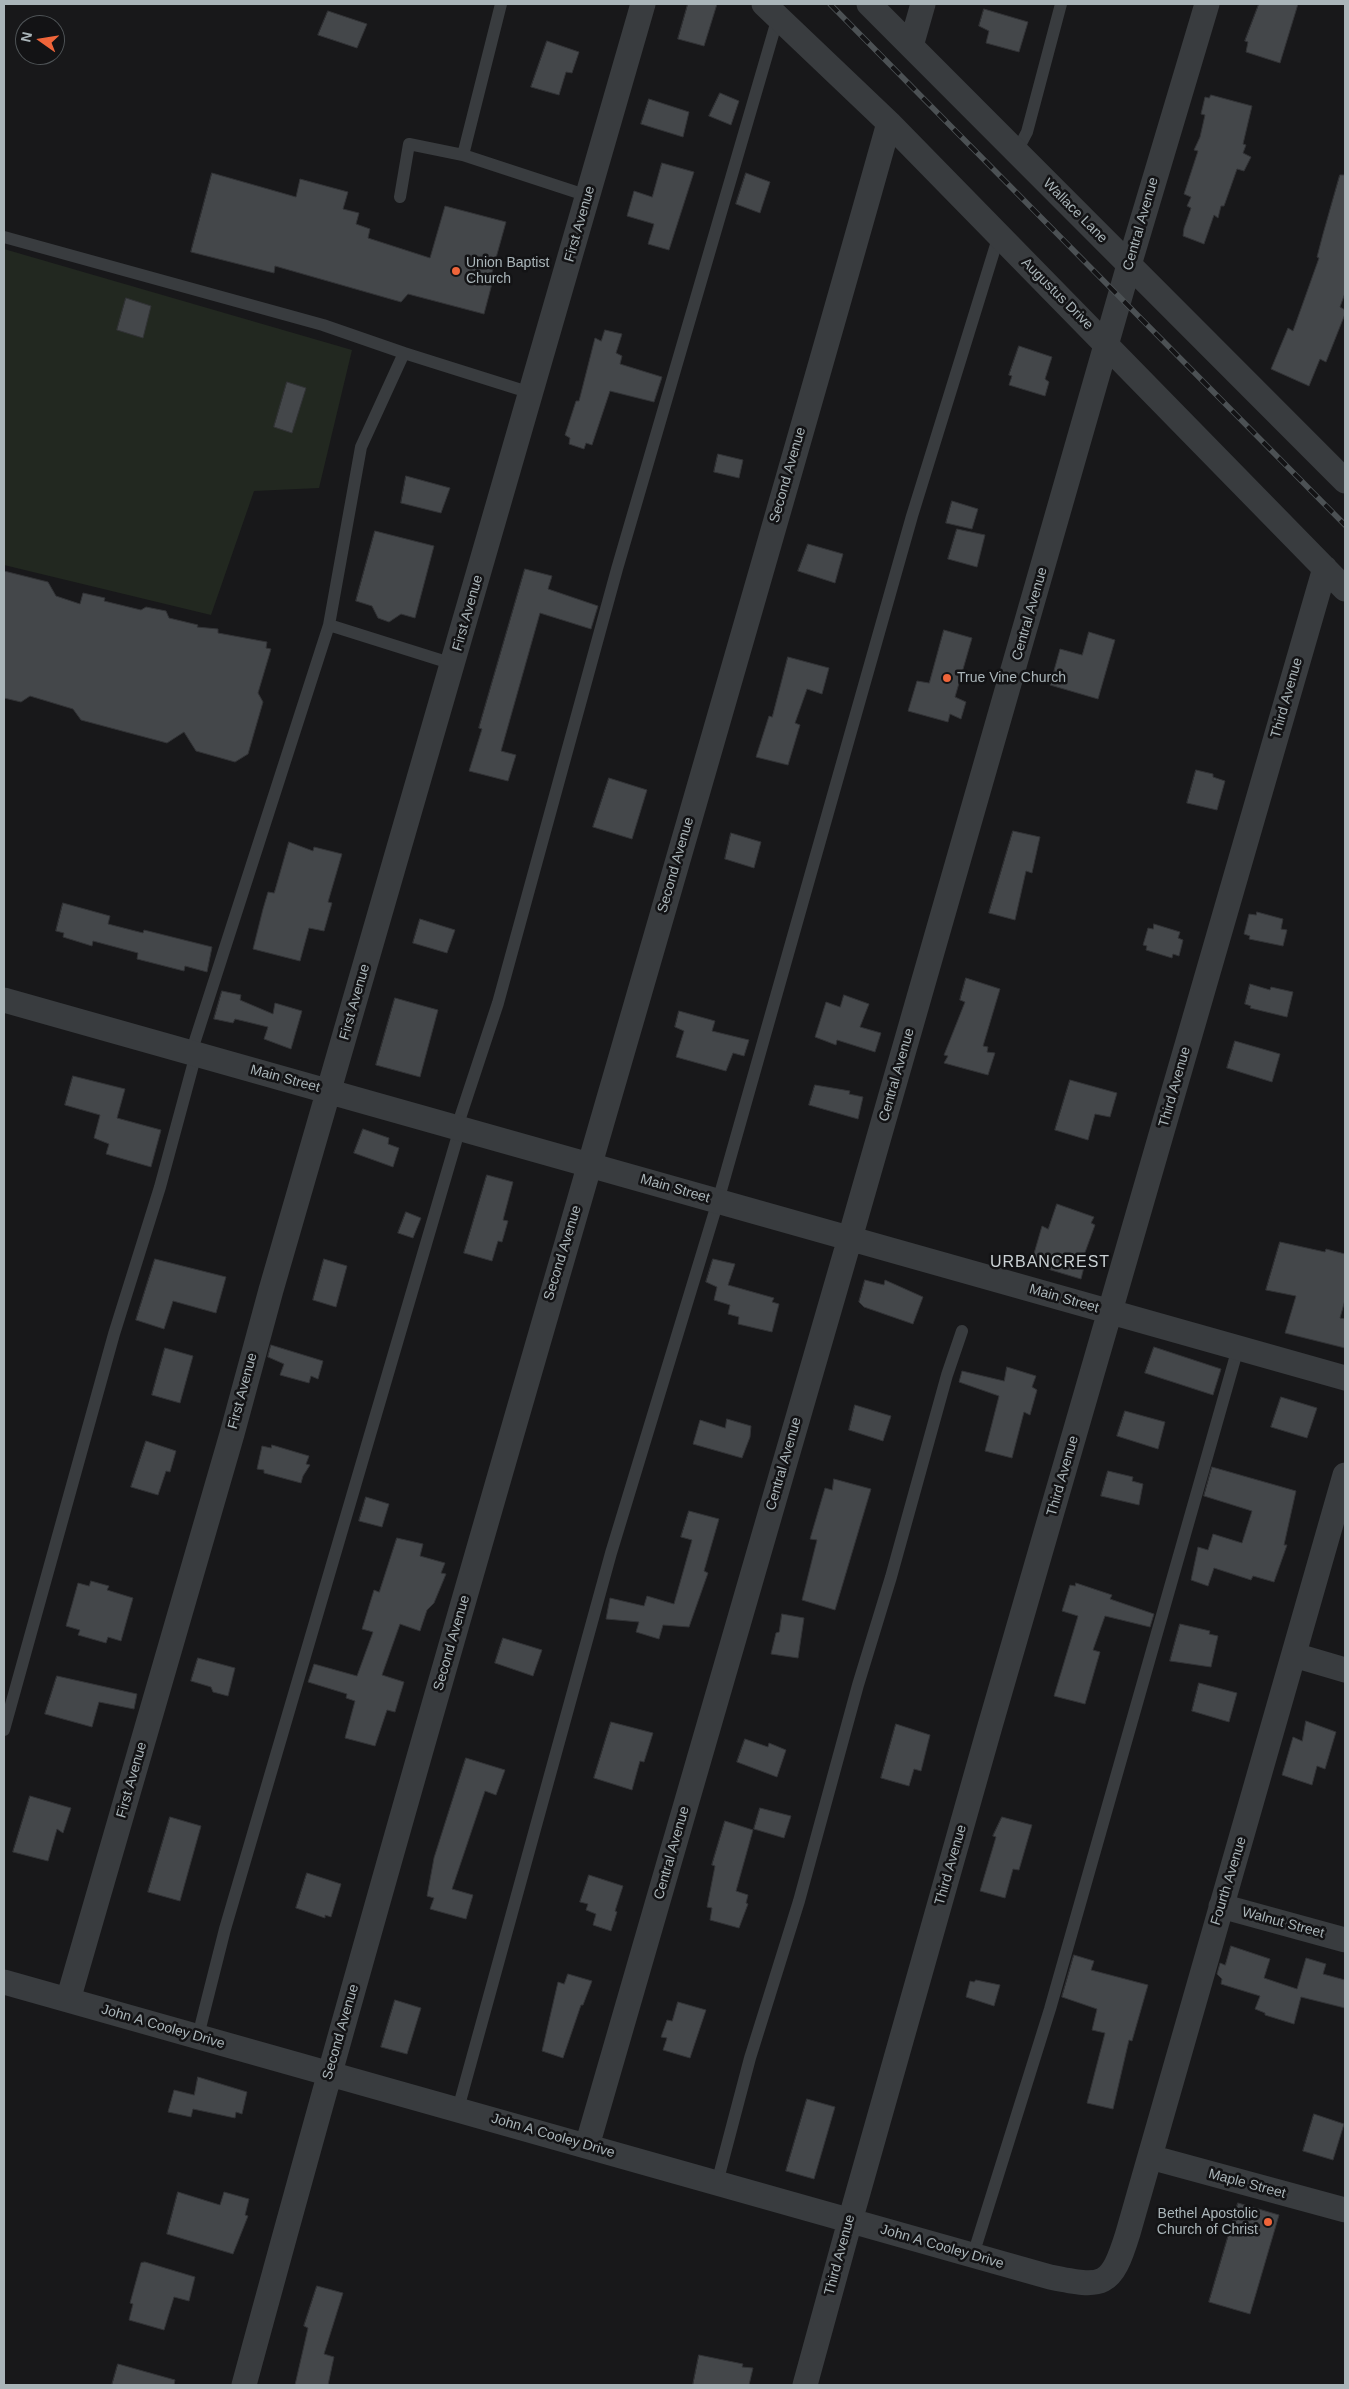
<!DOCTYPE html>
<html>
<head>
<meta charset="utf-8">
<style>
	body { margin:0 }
	#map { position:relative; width:1349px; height:2389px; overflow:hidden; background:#18181a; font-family:Arial,sans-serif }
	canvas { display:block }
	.frame { position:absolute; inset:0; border:5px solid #aab5b9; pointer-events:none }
	.north { position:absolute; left:15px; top:15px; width:50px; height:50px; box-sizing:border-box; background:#131315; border:1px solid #4f5457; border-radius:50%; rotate:283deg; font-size:14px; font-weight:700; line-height:20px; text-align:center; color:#aab5b9 }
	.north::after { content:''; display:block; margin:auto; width:18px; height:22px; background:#ef653a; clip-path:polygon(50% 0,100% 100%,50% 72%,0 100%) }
</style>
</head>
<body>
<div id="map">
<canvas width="1349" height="2389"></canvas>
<div class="frame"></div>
<div class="north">N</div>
</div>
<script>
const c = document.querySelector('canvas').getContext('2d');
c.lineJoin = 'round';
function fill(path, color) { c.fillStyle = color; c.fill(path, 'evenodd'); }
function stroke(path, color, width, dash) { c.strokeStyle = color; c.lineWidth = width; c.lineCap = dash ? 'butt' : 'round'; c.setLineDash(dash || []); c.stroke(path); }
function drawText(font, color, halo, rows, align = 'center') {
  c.font = font + ' Arial,sans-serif'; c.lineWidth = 5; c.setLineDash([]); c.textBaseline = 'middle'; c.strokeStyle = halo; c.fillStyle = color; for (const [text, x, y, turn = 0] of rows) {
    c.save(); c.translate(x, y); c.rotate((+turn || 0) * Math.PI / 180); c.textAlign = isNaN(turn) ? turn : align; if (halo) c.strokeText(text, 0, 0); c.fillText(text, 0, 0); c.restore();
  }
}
fill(new Path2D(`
	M4 249 352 350 319 488 254 491 211 615 4 565Z`), '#222820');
const building = new Path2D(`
	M688 4H717L704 46 678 39Z
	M1259 4H1298L1280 63 1246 52 1248 42 1245 41Z
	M984 9 1028 22 1019 52 986 43 989 31 979 26Z
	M328 11 367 24 357 48 318 35Z
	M547 41 579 52 572 73 566 72 559 95 531 87Z
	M720 93 739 101 731 125 709 116Z
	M1211 95 1252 106 1243 144 1246 145 1243 153 1251 157 1244 171 1237 169 1224 206H1221L1218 218 1214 215 1204 244 1183 236 1184 228 1191 208 1187 206 1191 197 1184 194 1198 151 1194 150 1200 137 1205 115 1201 114 1205 97 1209 98Z
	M649 99 689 112 683 137 641 124Z
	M662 163 694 172 669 250 648 244 654 224 627 216 634 191 652 197Z
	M212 173 296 197 300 179 348 192 343 209 359 213 356 224 370 229 368 238 430 258 445 206 506 222 491 276H494L484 314 408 294 401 302 275 266 274 273 191 252Z
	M746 173 770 182 760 213 736 204Z
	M1340 175H1345V293L1340 307 1345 310V314L1326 362 1320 359 1309 386 1271 369 1288 328 1293 331 1319 258 1317 257 1323 234Z
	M126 298 151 306 143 338 117 330Z
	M605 330 622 334 616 353 622 356 620 364 662 377 654 402 610 391 592 445 586 443 584 449 569 444 570 438 565 435 576 401H579L595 338 601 341Z
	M1019 346 1052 357 1045 379 1049 382 1045 396 1009 385 1012 376 1009 375Z
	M287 382 306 388 292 433 274 427Z
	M718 454 743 460 739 478 714 472Z
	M406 476 450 488 441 513 401 503Z
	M952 501 978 509 972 529 946 523Z
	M957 529 985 535 977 567 948 559Z
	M375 531 434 546 415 618 401 614 389 622 378 618 372 606 356 601Z
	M808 544 843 554 835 583 798 571Z
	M525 569 552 576 548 589 598 606 591 629 540 613 501 751 516 755 508 781 469 771 482 729 479 728Z
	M4 571 48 582 56 596 80 604 83 593 105 598 104 601 141 610 146 607 166 611 169 618 198 625 197 627 218 629V633L267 642 266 648 271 649 258 693 263 702 248 754 235 762 196 751 184 732 167 743 81 720 73 709 30 696 21 702 4 698Z
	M944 630 972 638 955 697 966 702 961 719 950 714 948 722 908 711 917 681 929 683Z
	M1089 632 1115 640 1098 699 1050 685 1060 649 1082 655Z
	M788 657 829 668 822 694 807 689 795 723 800 725 788 765 756 757 769 716 772 717Z
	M1196 770 1213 774V777L1225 781 1217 810 1187 803Z
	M609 778 647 790 632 839 593 827Z
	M1013 831 1040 837 1032 873 1026 871 1015 920 989 913Z
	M731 833 761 842 754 868 725 859Z
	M289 842 313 851 314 847 342 854 328 902 332 903 324 931 309 928 300 961 253 949 263 909 268 892 274 893Z
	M63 903 110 916 108 924 143 933 144 930 212 947 207 972 185 966 184 971 137 959 138 953 93 941 92 946 63 937 64 933 56 931Z
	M1257 912 1283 919 1281 929 1287 930 1283 946 1249 939 1250 936 1244 934 1249 914 1256 915Z
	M420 919 455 930 447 953 413 943Z
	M1154 924 1180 932 1178 938 1183 940 1179 956 1173 954 1172 958 1146 950 1147 946 1143 945 1148 928 1153 929Z
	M966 978 1000 989 983 1046 988 1047 987 1052 995 1053 988 1075 944 1063 948 1056 944 1055 965 1002 960 1000Z
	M1250 984 1270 990 1271 987 1293 992 1287 1017 1250 1008 1251 1006 1245 1004Z
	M222 991 241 995 240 1000 273 1014 275 1003 302 1011 291 1049 264 1039 268 1027 235 1019 233 1023 214 1019Z
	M844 995 869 1004 860 1027 881 1033 875 1052 837 1040 836 1045 815 1037 826 1002 840 1007Z
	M395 998 438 1010 420 1077 376 1065Z
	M679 1011 715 1021 712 1031 749 1040 744 1056 733 1053 726 1071 676 1057 684 1031 675 1027Z
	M1235 1041 1280 1054 1272 1082 1227 1068Z
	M73 1076 125 1089 117 1118 161 1130 151 1167 106 1154 109 1144 94 1138 100 1115 65 1105Z
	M1070 1080 1117 1093 1110 1117 1095 1114 1088 1140 1055 1130Z
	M815 1085 850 1091 849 1094 863 1097 858 1119 809 1105Z
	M363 1129 389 1138 388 1144 399 1148 393 1167 354 1153Z
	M487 1175 513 1182 503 1220 508 1221 502 1242 498 1241 492 1261 464 1253Z
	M1057 1204 1094 1217 1091 1223 1095 1225 1083 1258 1086 1259 1081 1279 1031 1264 1042 1226 1048 1229Z
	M406 1212 421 1218 413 1238 398 1233Z
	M1280 1242 1325 1252 1326 1249 1345 1254V1300L1340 1318 1345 1319V1348L1285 1333 1296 1296 1266 1290Z
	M155 1259 226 1277 216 1313 173 1301 164 1329 136 1320Z
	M324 1259 347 1266 336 1307 313 1300Z
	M713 1259 735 1264 728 1285 774 1298 772 1302 779 1304 772 1332 738 1324 739 1317 728 1314 730 1305 714 1300 717 1287 706 1282Z
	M865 1280 884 1285 885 1280 923 1297 913 1324 864 1307 859 1302Z
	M271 1345 323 1361 318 1379 311 1376 309 1383 280 1375 284 1364 268 1357Z
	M1154 1347 1221 1369 1213 1395 1145 1373Z
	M165 1348 193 1356 180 1403 152 1395Z
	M1007 1367 1036 1376 1032 1387 1037 1390 1030 1415 1024 1412 1012 1458 985 1451 999 1396 959 1382 962 1371 1004 1381Z
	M1281 1397 1317 1408 1307 1438 1271 1427Z
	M855 1405 891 1416 883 1441 849 1430Z
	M1125 1411 1165 1422 1158 1449 1117 1436Z
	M727 1419 751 1426 750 1437 742 1458 693 1444 700 1420 725 1428Z
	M146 1441 176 1451 170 1472 166 1471 158 1495 131 1487Z
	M272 1445 309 1456 306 1464 310 1465 303 1476 301 1483 264 1473V1470L257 1469 262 1446 271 1448Z
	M1212 1467 1296 1491 1284 1545H1287L1274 1582 1253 1576 1251 1580 1214 1568 1208 1586 1191 1580 1198 1547 1208 1550 1213 1534 1242 1543 1252 1511 1204 1496Z
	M1108 1471 1133 1477 1132 1481 1143 1484 1139 1505 1101 1496Z
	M834 1479 871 1489 835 1610 802 1600 817 1540 810 1539 825 1488 832 1490Z
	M366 1497 389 1504 382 1527 359 1521Z
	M689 1511 719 1519 704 1571 708 1573 689 1627 663 1625 659 1639 636 1632 639 1622 606 1619 610 1598 644 1606 647 1596 674 1604 692 1540 681 1537Z
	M397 1538 423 1544 420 1556 445 1563 441 1573 446 1574 434 1603 427 1610 420 1631 400 1624 382 1675 404 1682 395 1712 387 1710 375 1746 345 1738 355 1701 346 1698 347 1694 308 1682 314 1664 357 1676 373 1632 362 1629 374 1590 379 1592Z
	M91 1581 109 1586 107 1590 133 1598 121 1641 108 1637 106 1643 78 1635 80 1630 66 1626 78 1583 89 1586Z
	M1076 1583 1112 1595 1110 1599 1154 1614 1150 1627 1105 1616 1093 1650 1100 1652 1085 1704 1054 1696 1078 1616 1062 1611 1070 1585 1075 1586Z
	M782 1614 804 1618 798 1658 771 1654 776 1633 779 1632Z
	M1180 1624 1210 1631 1209 1634 1218 1636 1211 1667 1170 1661Z
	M503 1638 542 1650 533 1676 495 1663Z
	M198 1658 235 1668 228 1696 213 1692 211 1687 191 1681Z
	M57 1676 137 1694 134 1709 99 1702 92 1727 45 1714Z
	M1199 1683 1237 1693 1229 1722 1192 1711Z
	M1306 1721 1336 1732 1325 1769 1317 1766 1312 1785 1282 1775 1293 1737 1302 1741Z
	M611 1722 653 1733 644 1762 640 1761 632 1790 594 1778Z
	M896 1724 930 1735 921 1771 914 1769 909 1786 881 1778Z
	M745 1739 768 1747 769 1743 786 1750 777 1777 737 1762Z
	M466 1758 505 1770 496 1795 485 1791 452 1889 473 1895 466 1919 430 1909 434 1898 427 1896 434 1858Z
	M30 1796 71 1808 63 1833 57 1829 48 1861 13 1852Z
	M760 1808 791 1816 784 1838 754 1829Z
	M170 1817 201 1826 180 1901 148 1892Z
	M1002 1817 1032 1825 1019 1870 1013 1869 1005 1898 980 1891 996 1837 993 1836Z
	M725 1821 753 1830 736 1891 748 1895 746 1903 748 1904 739 1928 710 1920 712 1908 707 1907 715 1866 712 1865Z
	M307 1873 341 1884 331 1917 325 1915V1918L296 1908Z
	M589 1875 623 1886 615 1911 617 1912 611 1931 593 1925 596 1914 586 1910 588 1904 580 1902Z
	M1231 1946 1270 1959 1264 1978 1297 1989 1306 1958 1326 1964 1323 1974 1345 1980V2008L1301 1997 1294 2024 1265 2015V2013L1255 2009 1260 1996 1221 1984 1222 1979 1217 1974 1220 1963 1225 1965Z
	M1074 1955 1094 1961 1091 1970 1148 1985 1132 2041 1129 2040 1113 2109 1087 2103 1105 2033 1092 2030 1097 2009 1062 1997Z
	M568 1974 592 1981 583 2005H581L563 2058 542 2051 558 1982 564 1984Z
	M976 1980 1000 1985 994 2006 966 1997 970 1981 974 1982Z
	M395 2000 421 2008 407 2054 381 2047Z
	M678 2002 706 2010 690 2058 663 2050 667 2038 661 2037 667 2020 672 2021Z
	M198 2077 247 2092 242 2114 236 2112 235 2118 193 2109 191 2117 168 2112 174 2090 194 2095Z
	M807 2099 835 2107 814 2179 786 2171Z
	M1314 2114 1344 2124 1333 2160 1303 2151Z
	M178 2192 220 2205 224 2192 249 2199 245 2215 248 2216 233 2254 167 2234Z
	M1238 2203 1279 2215 1250 2314 1209 2302Z
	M145 2262 195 2277 189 2301 174 2297 164 2330 129 2320 133 2304 130 2303 141 2263Z
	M317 2286 343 2293 324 2354 334 2357 328 2385H295L308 2328 304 2326Z
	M699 2355 743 2364 742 2367 753 2368 749 2385H693Z
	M118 2364 175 2380 174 2385H112Z`);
fill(building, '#44474a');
stroke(building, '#323336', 1);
stroke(new Path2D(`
	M1016 153 1027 132 1061 4
	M463 155 501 4
	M400 197 409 144 463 155 588 196
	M4 237 323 325 404 353
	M329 625 361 447 404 353 531 393
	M191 1053 329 625 453 664
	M457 1127 498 1003 617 569 778 17
	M4 1730 114 1334 160 1187 196 1054
	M198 2036 225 1929 460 1128
	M458 2109 611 1553 718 1201 912 516 999 235
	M717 2183 750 2058 799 1901 858 1685 891 1577 947 1375 962 1331
	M973 2255 1050 2009 1238 1348`), '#393c3f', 12);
stroke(new Path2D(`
	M764 4 889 123 1345 589
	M869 4 1345 481
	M911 46 923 4
	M4 1000 1345 1378
	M1294 1655 1345 1670
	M1221 1906 1345 1940
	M4 1982 1050 2277C1104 2288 1111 2288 1128 2233L1345 1475
	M68 2000 232 1434 271 1290 643 4
	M587 2146 850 1238 1129 265 1207 4
	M1150 2157 1345 2210
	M244 2385C449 1629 677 878 889 123
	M805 2385 850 2221 990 1726 1325 568`), '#393c3f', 25);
const rail = new Path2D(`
	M830 4 1345 525`);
stroke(rail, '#4c5154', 5.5);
stroke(rail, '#131315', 4, [11]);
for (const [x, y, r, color] of [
	[456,271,5,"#ef653a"],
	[947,678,5,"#ef653a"],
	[1268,2222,5,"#ef653a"]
]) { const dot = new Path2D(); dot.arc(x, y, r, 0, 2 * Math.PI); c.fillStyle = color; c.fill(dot); stroke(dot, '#131315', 2); }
drawText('14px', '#aab5b9', '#131315', [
	["Wallace Lane",1075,211,45],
	["First Avenue",580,224,-74],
	["Central Avenue",1141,224,-74],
	["Augustus Drive",1057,294,45],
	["Second Avenue",788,475,-74],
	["First Avenue",468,613,-74],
	["Central Avenue",1030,614,-74],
	["Third Avenue",1287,698,-74],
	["Second Avenue",676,865,-74],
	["First Avenue",355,1002,-74],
	["Central Avenue",897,1075,-74],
	["Main Street",285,1079,15],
	["Third Avenue",1175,1087,-74],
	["Main Street",675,1189,16],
	["Second Avenue",563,1253,-73],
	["Main Street",1064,1299,16],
	["First Avenue",243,1391,-75],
	["Central Avenue",784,1464,-74],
	["Third Avenue",1063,1476,-74],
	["Second Avenue",452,1643,-74],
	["First Avenue",132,1780,-74],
	["Central Avenue",672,1853,-74],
	["Third Avenue",951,1865,-74],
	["Fourth Avenue",1229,1881,-73],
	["Walnut Street",1283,1923,15],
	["John A Cooley Drive",163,2027,16],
	["Second Avenue",341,2032,-74],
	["John A Cooley Drive",553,2136,16],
	["Maple Street",1247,2184,15],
	["John A Cooley Drive",942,2247,16],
	["Third Avenue",840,2255,-75]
]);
drawText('14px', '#aab5b9', '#131315', [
	["Union Baptist",466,263],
	["Church",466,279],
	["True Vine Church",957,678],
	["Bethel Apostolic",1258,2214,"right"],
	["Church of Christ",1258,2230,"right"]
], 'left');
c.letterSpacing = '1px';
drawText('16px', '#cbd2d5', '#131315', [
	["URBANCREST",1050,1263]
]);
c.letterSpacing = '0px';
</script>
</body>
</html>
